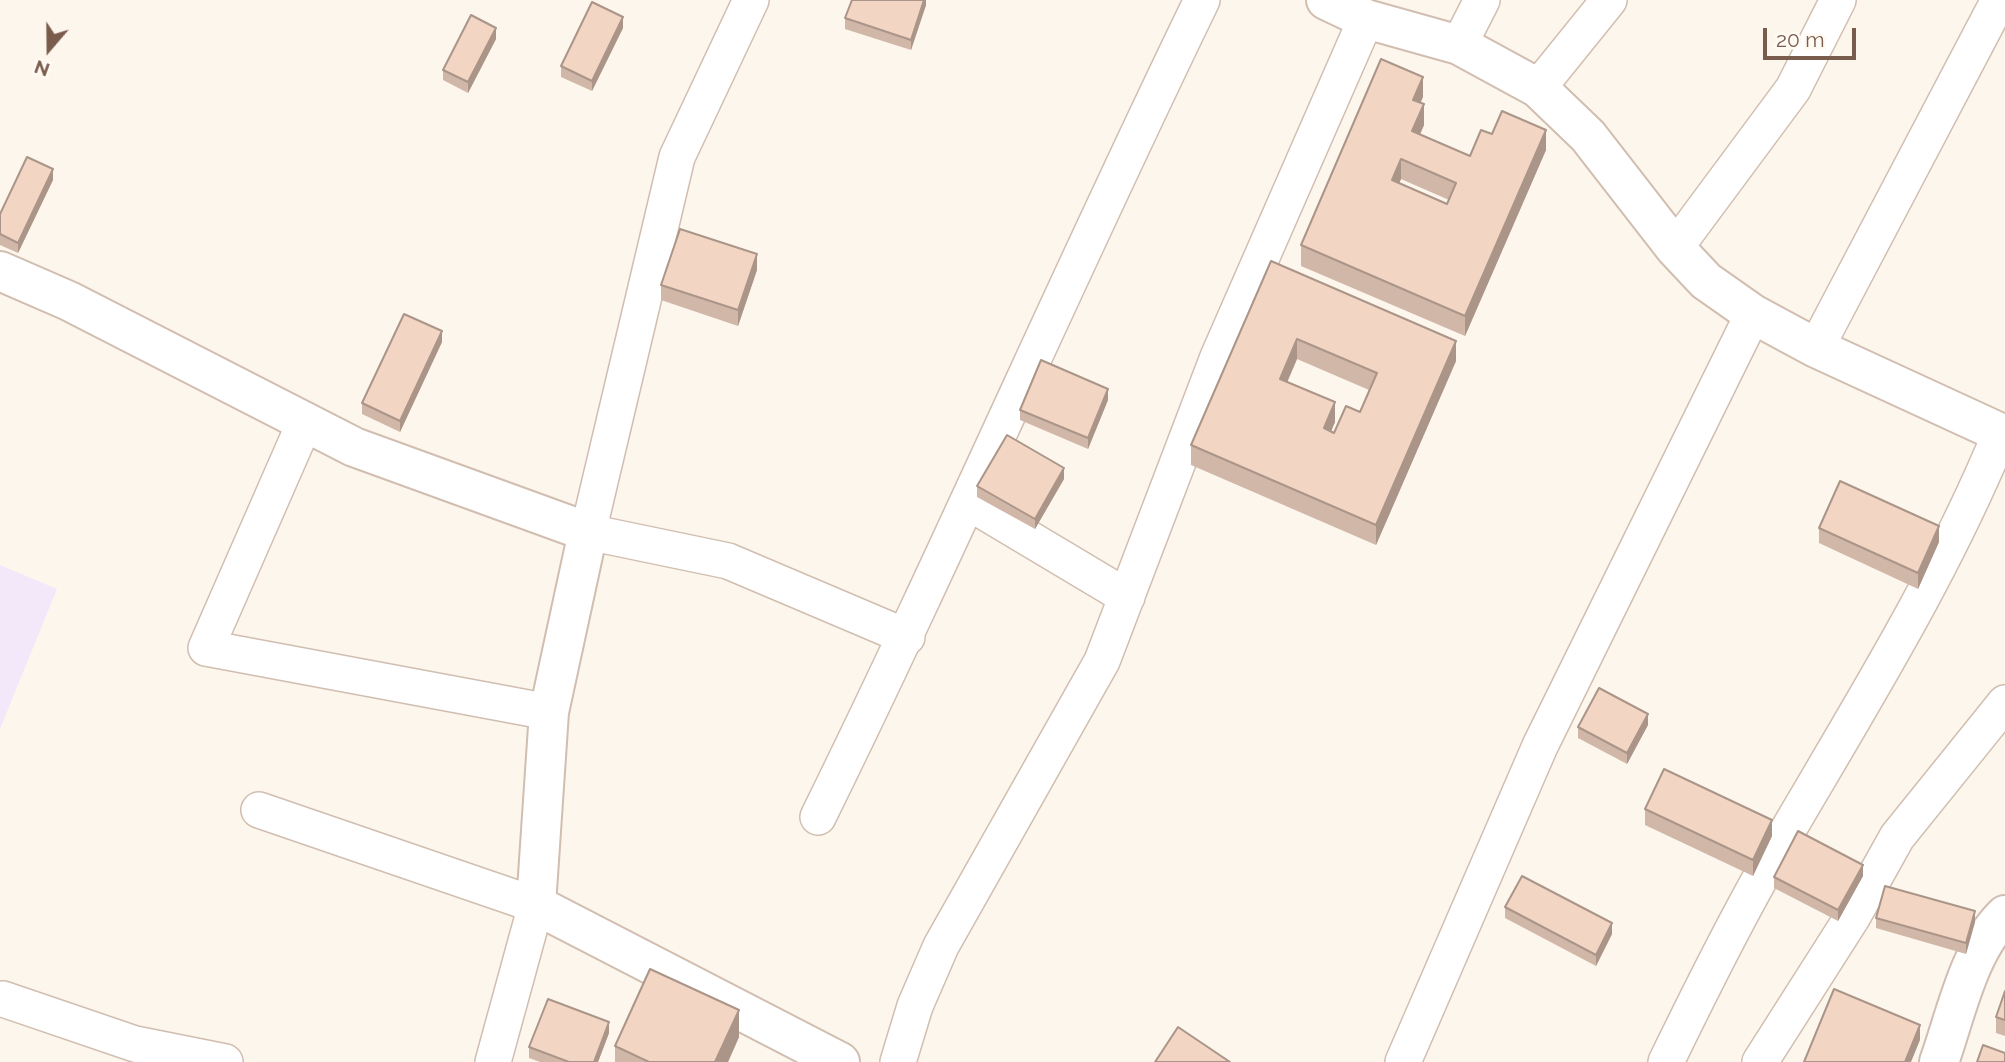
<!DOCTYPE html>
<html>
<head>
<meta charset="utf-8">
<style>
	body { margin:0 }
	#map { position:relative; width:2005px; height:1062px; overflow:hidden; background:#fdf6ec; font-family:Raleway,sans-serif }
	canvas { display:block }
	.north { position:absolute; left:14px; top:14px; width:70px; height:70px; -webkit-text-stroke:5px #fffaf3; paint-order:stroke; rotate:200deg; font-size:19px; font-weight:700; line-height:28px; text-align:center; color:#7a5c4d }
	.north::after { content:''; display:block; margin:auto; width:24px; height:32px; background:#7a5c4d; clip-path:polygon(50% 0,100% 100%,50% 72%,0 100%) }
	.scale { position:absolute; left:1763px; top:28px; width:93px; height:32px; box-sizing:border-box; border:4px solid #7a5c4d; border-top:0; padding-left:9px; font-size:21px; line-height:24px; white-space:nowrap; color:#7a5c4d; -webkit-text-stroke:5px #fffaf3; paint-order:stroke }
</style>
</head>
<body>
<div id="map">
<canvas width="2005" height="1062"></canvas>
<div class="north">N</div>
<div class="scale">20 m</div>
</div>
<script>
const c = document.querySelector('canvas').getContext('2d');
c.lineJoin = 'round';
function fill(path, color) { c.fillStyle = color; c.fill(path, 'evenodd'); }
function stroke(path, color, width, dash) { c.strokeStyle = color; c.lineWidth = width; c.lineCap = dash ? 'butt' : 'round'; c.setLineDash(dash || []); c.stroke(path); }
fill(new Path2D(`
	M0 565 57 589 0 729Z`), '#f3e8fa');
const minor = new Path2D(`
	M751 0 677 157 588 532 728 561 907 637
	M1459 45 1482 0
	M1538 88 1609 0
	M1675 248 1793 89 1838 0
	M1816 348 1999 0
	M305 422 206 648 549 712
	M968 502 1127 597
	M259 810 536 905 493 1062
	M818 817C951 547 1070 271 1202 0
	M3 999 135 1044 225 1062
	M898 1062 915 1006 941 946 1102 661 1218 357 1366 19
	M1403 1062 1540 746 1753 314
	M1666 1062C1700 992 1735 921 1774 854 1854 716 1940 581 2001 432
	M1760 1062 1853 916 1897 837 2005 703`);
const tertiary = new Path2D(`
	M1326 0 1366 19 1459 45 1538 88 1588 136 1675 248 1706 281 1753 314 1816 348 2005 435
	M0 271 69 301 354 447 588 532 549 712 536 905 840 1062
	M1939 1062C1956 1015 1968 951 2005 915`);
stroke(minor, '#d1beb0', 38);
stroke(tertiary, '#d1beb0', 42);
stroke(minor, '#fff', 35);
stroke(tertiary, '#fff', 38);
fill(new Path2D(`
	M926 0V5L911 50 845 29V18Z
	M623 28 592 91 561 77V66Z
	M496 39 468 93 443 80V70Z
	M1423 97 1420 103 1424 125 1420 135 1470 156 1492 134 1546 150 1465 336 1301 266V245ZM1401 179 1449 200 1447 204 1399 183Z
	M53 180 18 253 0 245V214Z
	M1271 261 1456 361 1376 545 1191 465V445ZM1297 359 1369 390 1360 412 1334 433 1331 431 1335 422 1287 382Z
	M757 270 738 326 661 300V285Z
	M442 342 400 432 362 414V403Z
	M1108 400 1088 449 1020 420V410Z
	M1064 479 1035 529 977 497V486Z
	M1819 528 1939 542 1918 589 1819 543Z
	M1648 725 1627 764 1578 738V727Z
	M1645 809 1772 836 1753 876 1645 825Z
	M1863 876 1838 921 1774 888V877Z
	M1505 907 1612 934 1596 966 1505 918Z
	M1876 918 1975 922 1966 954 1876 928Z
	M2005 991V1036L1996 1033V1017Z
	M609 1033 598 1062H540L529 1058V1047Z
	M739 1037 728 1062H615V1046Z`), '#d1b7a8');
fill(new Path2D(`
	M924 0H926V5L911 50V40Z
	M623 17V28L592 91V81Z
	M496 28V39L468 93V82Z
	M1423 77V97L1413 120V100Z
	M1424 104V125L1412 151V131Z
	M1546 130V150L1465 336V316Z
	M1401 159V179L1392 200V180Z
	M53 169V180L18 253V243Z
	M757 254V270L738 326V310Z
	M442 331V342L400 432V421Z
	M1297 339V359L1280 399V379Z
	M1456 341V361L1376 545V525Z
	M1108 389V400L1088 449V438Z
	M1335 402V422L1324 448V428Z
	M1064 468V479L1035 529V519Z
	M1939 526V542L1918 589V573Z
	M1648 714V725L1627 764V753Z
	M1772 820V836L1753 876V860Z
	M1863 865V876L1838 921V910Z
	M1975 911V922L1966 954V943Z
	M1612 923V934L1596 966V955Z
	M739 1010V1037L728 1062H715Z
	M609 1022V1033L598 1062H594Z
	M1920 1025V1040L1911 1062H1905Z`), '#aa9588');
const building = new Path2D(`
	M852 0H924L911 40 845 18Z
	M592 2 623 17 592 81 561 66Z
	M471 15 496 28 468 82 443 70Z
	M1381 59 1423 77 1413 100 1424 104 1412 131 1470 156 1481 130 1492 134 1502 111 1546 130 1465 316 1301 245ZM1401 159 1456 183 1447 204 1392 180Z
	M27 157 53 169 18 243 0 234V214Z
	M680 229 757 254 738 310 661 285Z
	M1271 261 1456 341 1376 525 1191 445ZM1297 339 1377 373 1360 412 1346 406 1334 433 1324 428 1335 402 1280 379Z
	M404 314 442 331 400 421 362 403Z
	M1041 360 1108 389 1088 438 1020 410Z
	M1007 435 1064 468 1035 519 977 486Z
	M1840 481 1939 526 1918 573 1819 528Z
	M1599 688 1648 714 1627 753 1578 727Z
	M1664 769 1772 820 1753 860 1645 809Z
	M1798 831 1863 865 1838 910 1774 877Z
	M1522 876 1612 923 1596 955 1505 907Z
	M1885 886 1975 911 1966 943 1876 918Z
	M650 969 739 1010 715 1062H649L615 1046Z
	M1834 989 1920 1025 1905 1062H1804Z
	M2005 991V1020L1996 1017Z
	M548 999 609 1022 594 1062H569L529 1047Z
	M1178 1027 1230 1062H1155Z
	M1983 1045 2005 1053V1062H1977Z`);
fill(building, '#f3d5c3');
stroke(building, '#aa9588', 2);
</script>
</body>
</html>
